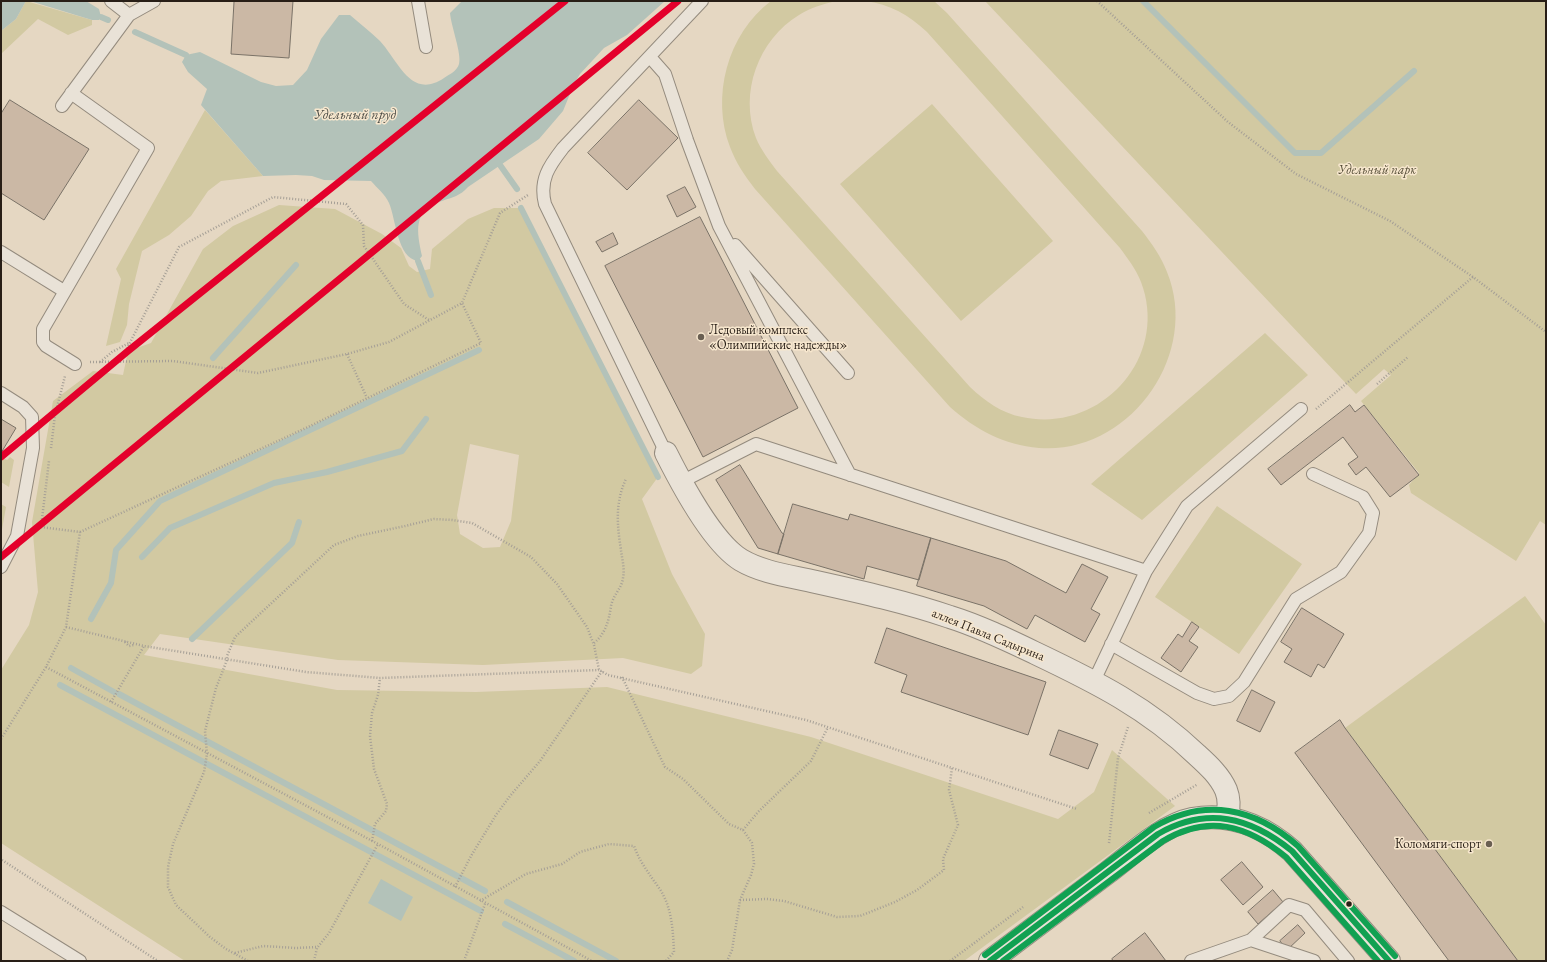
<!DOCTYPE html>
<html>
<head>
<meta charset="utf-8">
<style>
	body { margin:0 }
	#map { position:relative; width:1547px; height:962px; overflow:hidden; background:#e5d7c2; font-family:"EB Garamond",serif }
	canvas { display:block }
	.frame { position:absolute; inset:0; border:2px solid #281e16; pointer-events:none }
</style>
</head>
<body>
<div id="map">
<canvas width="1547" height="962"></canvas>
<div class="frame"></div>
</div>
<script>
const c = document.querySelector('canvas').getContext('2d');
c.lineJoin = 'round';
function fill(path, color) { c.fillStyle = color; c.fill(path, 'evenodd'); }
function stroke(path, color, width, dash) { c.strokeStyle = color; c.lineWidth = width; c.lineCap = dash ? 'butt' : 'round'; c.setLineDash(dash || []); c.stroke(path); }
function drawText(font, color, halo, rows, align = 'center') {
  c.font = font + ' "EB Garamond",serif'; c.lineWidth = 3; c.setLineDash([]); c.textBaseline = 'middle'; c.strokeStyle = halo; c.fillStyle = color; for (const [text, x, y, turn = 0] of rows) {
    c.save(); c.translate(x, y); c.rotate((+turn || 0) * Math.PI / 180); c.textAlign = isNaN(turn) ? turn : align; if (halo) c.strokeText(text, 0, 0); c.fillText(text, 0, 0); c.restore();
  }
}
fill(new Path2D(`
	M26 1 92 20V25L68 35 38 19 1 54V31L16 19Z
	M771 1H836C823 4 810 8 799 15 758 40 739 93 756 138 761 150 769 160 777 171L970 387C985 401 1001 413 1022 417 1100 434 1170 358 1141 282 1136 269 1128 259 1120 248L927 32C909 15 890 4 865 1H934L947 13 1142 231C1152 244 1161 256 1167 272 1201 355 1129 455 1039 448 1004 445 976 430 950 407L755 189C745 176 736 163 730 147 711 97 727 34 771 1Z
	M985 1H1546V525L1540 521 1516 561 1411 493 1409 485 1419 473 1361 401 1391 375 1384 369 1356 394Z
	M932 104 1053 241 961 321 840 184Z
	M205 110 263 176 221 181 208 191 191 216 169 235 142 251 129 304 127 325 120 342 106 346 121 279 116 269Z
	M279 205 335 209 382 234 401 248 409 266 417 272 430 269 432 249 468 219 494 208H521L658 477 642 499 672 574 705 634 702 666 691 674 623 658 483 665 338 660 160 634 144 655 337 690 476 692 607 687 811 737 1058 819 1094 792 1112 750 1175 806 964 961H185L1 843V670L29 625 38 592 32 522 53 401 93 371 123 375 128 351 151 343 203 249 233 226ZM470 444 519 455 511 521 500 547 483 548 460 534 457 515Z
	M1265 333 1308 375 1142 520 1091 484Z
	M1 457 7 460 10 457 14 460 9 487 1 482Z
	M1 504 6 507 1 535Z
	M1217 506 1302 564 1239 654 1155 597Z
	M1525 596 1546 625V961H1518L1345 728Z`), '#d2c9a2');
fill(new Path2D(`
	M1 1H26L16 19 1 31Z
	M30 1H86L99 9 101 17 99 20H92Z
	M462 1H665L627 35 604 48 580 74 574 84 563 111 539 139 468 187C460 196 453 197 442 201 412 210 417 232 422 256L418 261C397 258 396 219 389 203 385 194 377 188 371 181L324 180 312 176 296 175 263 176 201 105 207 89 188 72 182 62 186 55 200 52 261 82 276 86 293 85 307 70 321 39 339 15H350C360 24 371 32 380 41 399 62 411 100 444 78 450 74 457 71 459 64 462 54 451 26 450 13Z
	M381 879 413 897 401 921 368 903Z`), '#b3c2b9');
stroke(new Path2D(`
	M1143 1 1295 153H1321L1414 71
	M101 17 108 20
	M135 32 186 55
	M500 165 517 189
	M521 208 658 477
	M418 261 431 295
	M213 358 296 265
	M142 557 170 528 274 483 327 472 402 451 426 419
	M91 619 111 583 116 550 160 501 479 350
	M192 639 292 543 299 522
	M71 668 114 692
	M60 685 481 911
	M119 694 485 891
	M507 902 616 961
	M505 924 574 961`), '#b3c2b9', 6);
const building = new Path2D(`
	M230 1H293L289 58 231 54 234 2Z
	M10 100 89 149 44 220 1 193V114Z
	M639 100 678 138 627 190 588 153Z
	M685 187 696 207 677 217 667 196Z
	M700 217 798 408 703 457 605 266Z
	M613 233 618 244 602 252 596 242Z
	M1350 405 1355 412 1364 405 1419 475 1390 497 1366 467 1356 475 1348 464 1358 457 1343 437 1281 485 1268 469Z
	M1 419 16 428 1 453Z
	M740 465 782 533 784 534 778 554 758 548 716 480Z
	M793 504 848 520 850 514 931 538 919 580 867 566 864 579 778 554Z
	M931 538 1006 561 1066 593 1082 564 1108 577 1091 609 1100 614 1085 642 1035 615 1027 629 984 606 917 586Z
	M1302 608 1344 634 1324 668 1318 664 1311 677 1284 662 1292 649 1281 642Z
	M1192 622 1199 627 1189 641 1198 647 1181 672 1161 658 1178 634 1182 637Z
	M887 628 1046 682 1028 735 901 692 907 675 875 663Z
	M1252 690 1275 702 1260 732 1237 721Z
	M1340 720 1345 728 1518 961H1449L1295 753Z
	M1059 730 1098 744 1088 769 1050 755Z
	M1242 862 1263 887 1243 905 1221 880Z
	M1273 890 1283 902 1258 924 1248 912Z
	M1298 925 1305 933 1287 950 1280 941Z
	M1145 933 1166 961H1113L1112 959Z`);
fill(building, '#cbb8a5');
stroke(building, '#7a7267', 1);
const service = new Path2D(`
	M111 1 129 15
	M418 1 426 47
	M650 57 665 74 687 140 719 226 850 475
	M71 93 148 148 43 329V342L46 346 75 364
	M62 106 129 15 154 1
	M735 245 848 373
	M1 252 64 291
	M1 393 23 407 32 417 33 448 17 536 1 567
	M666 453 545 204C539 180 549 166 563 148L702 1
	M681 482 756 444 1146 571
	M1111 644 1197 693 1214 699 1229 696 1244 682 1296 599 1341 572 1369 533 1373 513 1363 497 1313 474
	M1094 681 1146 571 1187 506 1301 409
	M1 912 80 961
	M1251 940 1289 905 1305 910 1348 961
	M1191 961 1251 940 1314 961`);
const minor = new Path2D(`
	M666 453C681 483 713 543 741 560 763 573 791 576 816 582 861 592 906 602 950 617 979 626 1008 640 1035 653 1096 682 1148 708 1197 755 1208 765 1220 776 1226 790 1230 800 1229 809 1227 818`);
const tertiary = new Path2D(`
	M990 961C1029 932 1068 902 1107 873 1131 855 1162 825 1192 819 1230 812 1264 826 1292 851L1389 961`);
stroke(service, '#948b7e', 14);
stroke(minor, '#948b7e', 24);
stroke(tertiary, '#948b7e', 24);
stroke(new Path2D(`
	M1097 1 1228 122 1296 174 1390 221 1473 277 1546 332
	M347 354 367 398
	M90 362 173 361 258 373 347 354 389 342 462 303 500 213 528 195
	M100 362 112 352 129 343
	M120 362 179 247 273 197 346 204 363 225 364 246 404 304 429 320
	M1377 384 1408 357
	M1316 409 1473 277
	M51 448 55 415 65 376
	M80 532 306 428 481 343 462 303
	M66 627 144 646 306 672 380 678 599 670
	M125 642 129 646 134 645
	M594 643C606 633 609 620 611 606 613 595 622 588 623 578 625 569 622 559 621 550 617 525 615 502 626 479
	M46 667 378 844 592 961
	M622 677 665 767 683 779 729 824 743 830 752 843 754 864 751 875 740 900 732 950 727 961
	M111 702 144 646
	M1 739 46 667 66 627 80 532 41 527 49 461
	M1149 813 1198 784
	M743 830 758 812 811 761 828 727
	M372 841 375 824 386 811 387 804 374 769 370 736 372 713 378 695 380 678
	M1109 843 1118 758 1128 727
	M2 860 158 961
	M455 887 471 856 496 815 510 796 540 761 602 671
	M740 900 767 899 784 901 837 917 860 916 895 902 917 890 944 870 943 859 958 825 949 790 952 768
	M480 901 526 874 562 864 580 852 609 844 634 846C640 863 651 876 661 891 672 909 673 931 674 952L666 961
	M235 953 263 946 296 948 317 947
	M248 961 226 949 210 937 176 905 168 887V867L173 844 204 772 207 754 205 731 216 688 227 660V656L235 637 334 545 358 536 405 526 434 519 452 520 472 523 531 557 557 584 587 627 594 645 599 670 608 675 806 720 1077 809
	M314 961 317 948 329 933 378 844
	M464 961 485 904
	M950 961 1023 907`), '#a59f96', 2.5, [1, 2]);
stroke(service, '#e9e2d7', 12);
stroke(minor, '#e9e2d7', 22);
stroke(tertiary, '#e9e2d7', 22);
stroke(new Path2D(`
	M990 961 1158 834C1207 806 1250 817 1292 851L1389 961`), '#11a152', 6);
stroke(new Path2D(`
	M1003 961 1163 841C1208 814 1247 825 1286 857L1378 961`), '#11a152', 6);
stroke(new Path2D(`
	M985 955 1154 827C1205 797 1255 808 1298 846L1395 956`), '#11a152', 6);
stroke(new Path2D(`
	M1 457 128 351 565 1
	M1 557 678 1`), '#e4002b', 7);
for (const [x, y, r, color] of [
	[701,337,4,"#6a5f52"],
	[1489,844,4,"#6a5f52"],
	[1349,904,3.5,"#281e16"]
]) { const dot = new Path2D(); dot.arc(x, y, r, 0, 2 * Math.PI); c.fillStyle = color; c.fill(dot); stroke(dot, '#f7e7ce', 1.5); }
drawText('italic 13px', '#564e38', '#f7e7ce', [
	["Удельный парк",1377,170]
]);
drawText('13px', '#281e16', '#f7e7ce', [
	["Ледовый комплекс",709,330],
	["«Олимпийские надежды»",709,345],
	["Коломяги-спорт",1481,844,"right"]
], 'left');
drawText('13px', '#281e16', '#f7e7ce', [
	["аллея Павла Садырина",988,635,22]
]);
drawText('italic 14px', '#4b4c46', '#f7e7ce', [
	["Удельный пруд",355,115]
]);
</script>
</body>
</html>
